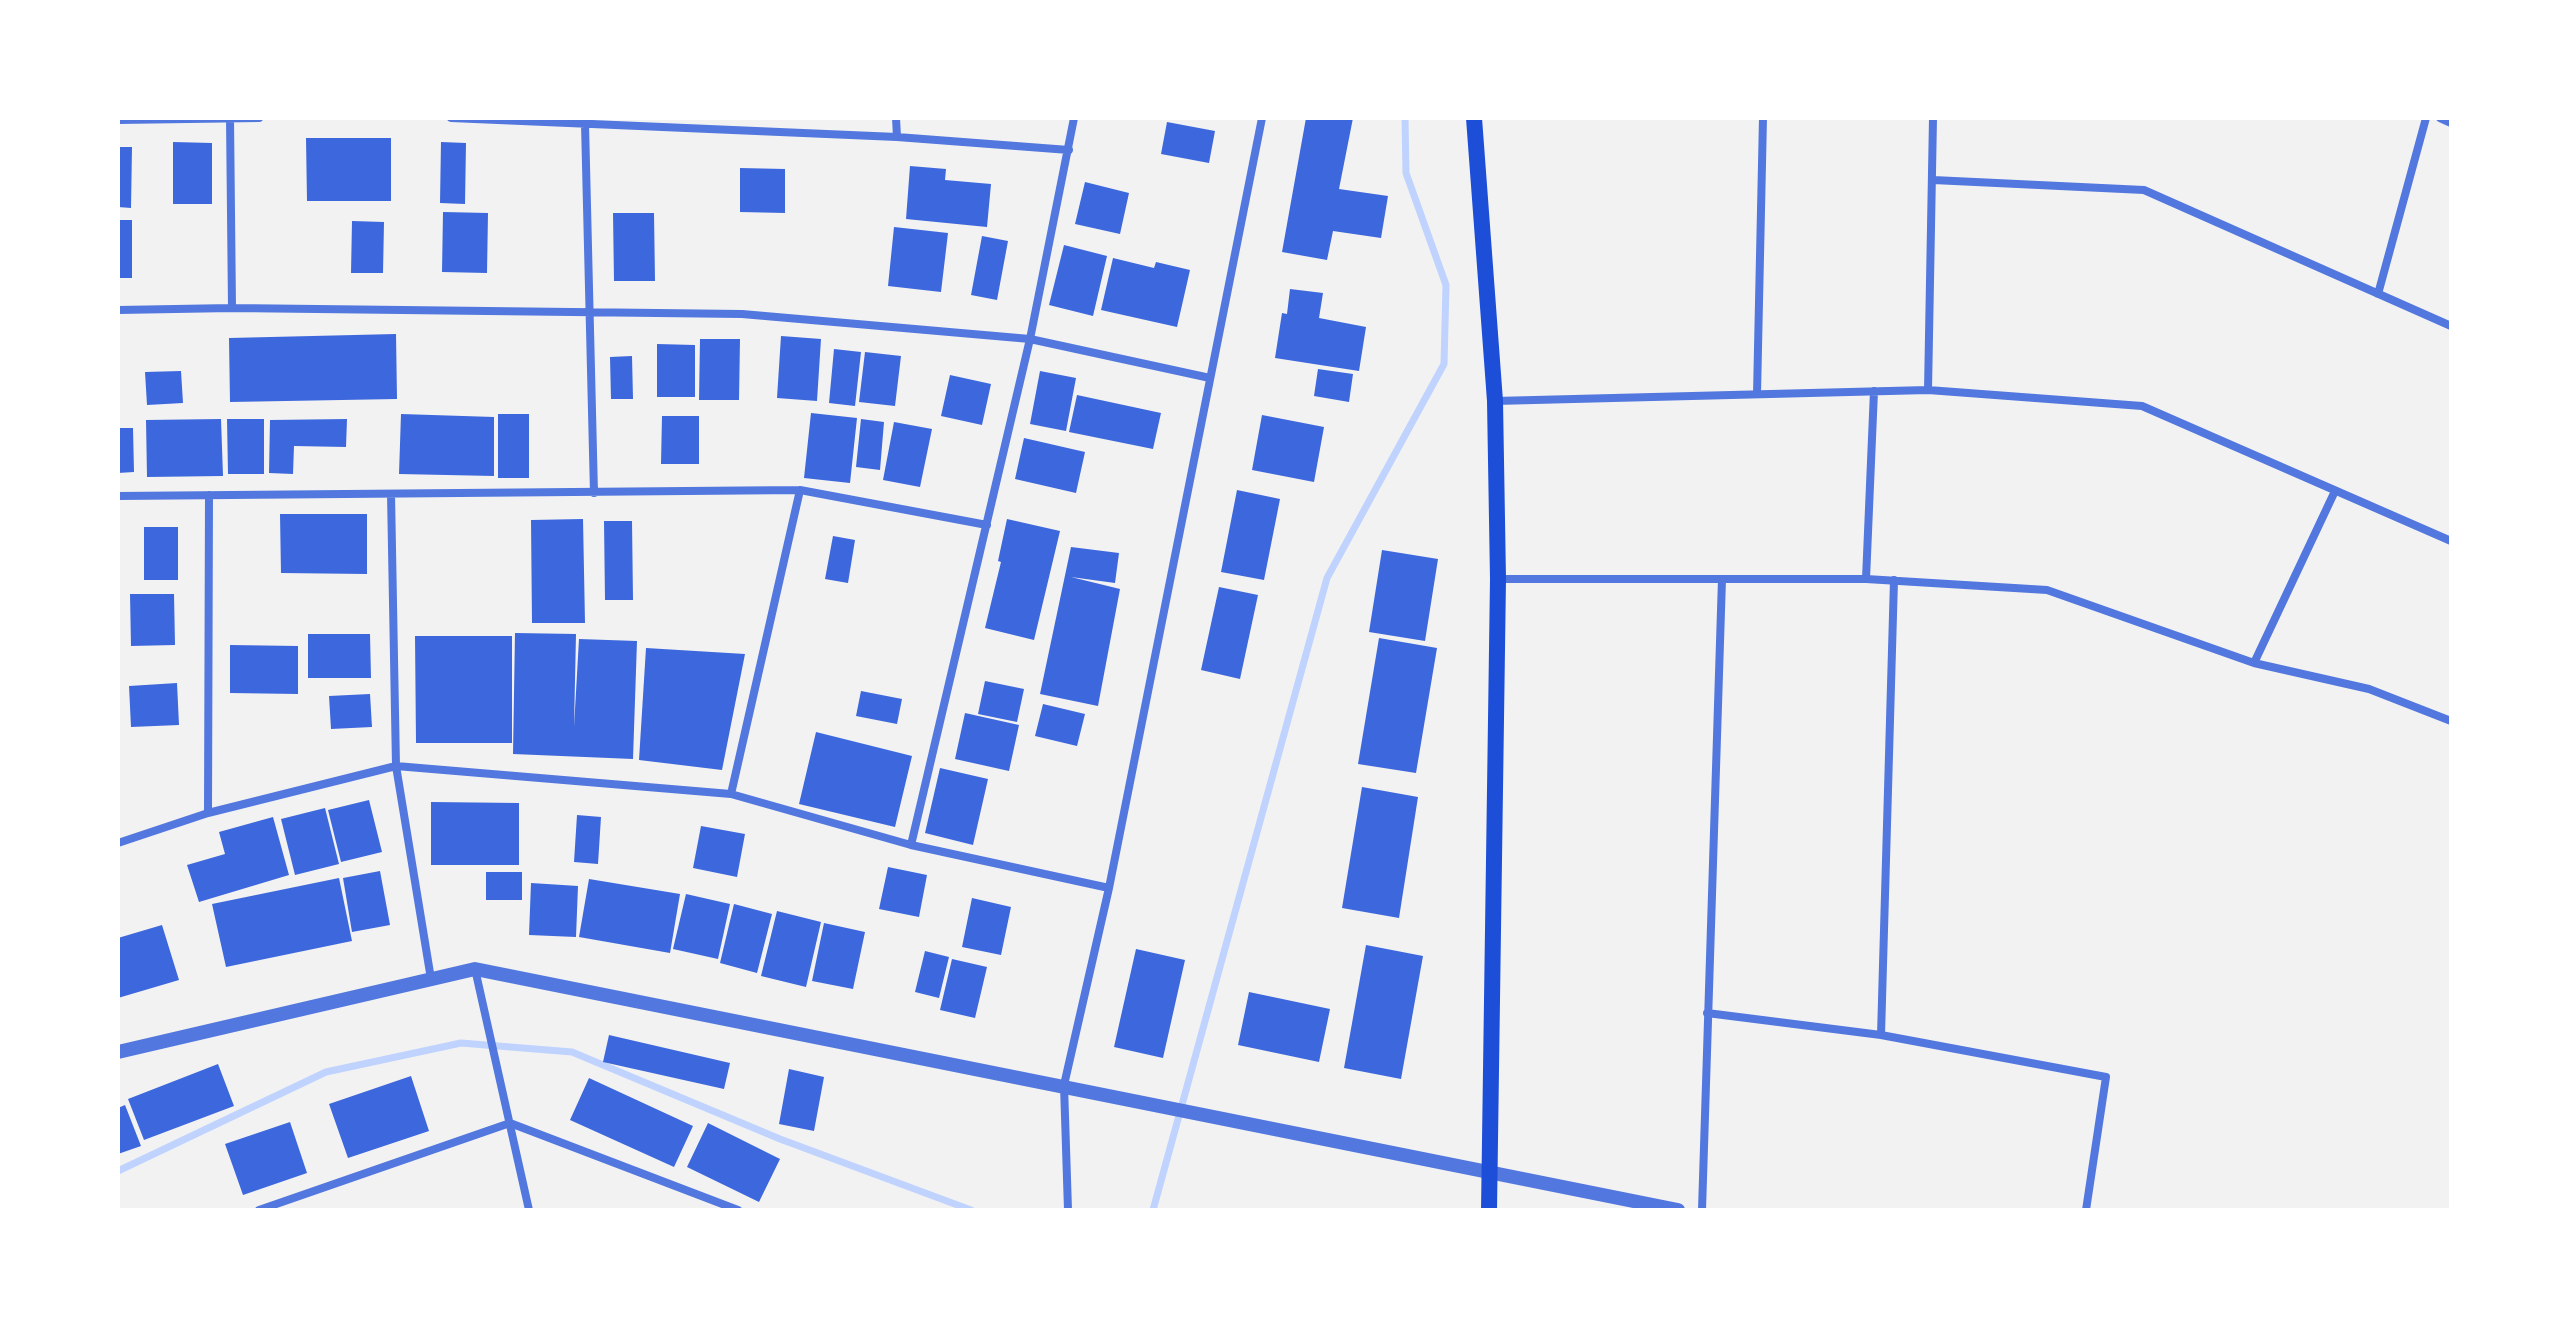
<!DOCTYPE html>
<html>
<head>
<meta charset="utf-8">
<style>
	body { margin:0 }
	#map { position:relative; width:2569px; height:1328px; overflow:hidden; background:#f2f2f2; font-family:"Archivo Narrow",sans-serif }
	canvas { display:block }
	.frame { position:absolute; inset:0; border:120px solid #fff; pointer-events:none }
</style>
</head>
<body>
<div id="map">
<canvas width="2569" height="1328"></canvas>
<div class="frame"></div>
</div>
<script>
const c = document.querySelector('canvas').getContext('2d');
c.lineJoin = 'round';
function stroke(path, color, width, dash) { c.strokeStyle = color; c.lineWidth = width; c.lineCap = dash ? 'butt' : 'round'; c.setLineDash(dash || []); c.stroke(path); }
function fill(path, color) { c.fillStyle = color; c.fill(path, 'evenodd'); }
stroke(new Path2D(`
	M118 1171 326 1072 461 1043 572 1052 780 1139 971 1210
	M1153 1210 1327 578 1444 364 1446 285 1406 173 1405 118`), '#bfd3fe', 7);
fill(new Path2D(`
	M1306 118H1353L1339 189 1388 196 1381 238 1333 231 1327 260 1282 252Z
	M1167 122 1215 131 1209 163 1161 154Z
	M306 138H391V201H307Z
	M173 142 212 143V204H173Z
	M441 142 466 143 465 204 440 203Z
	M118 147H132L131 208 118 207Z
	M910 166 946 169 945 180 991 184 987 227 906 219Z
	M740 168 785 169V213L740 212Z
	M1085 182 1129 193 1120 234 1075 224Z
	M443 212 488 213 487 273 442 272Z
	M613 213H654L655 281H614Z
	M118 220H132V278H118Z
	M352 221 384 222 383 273H351Z
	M894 227 948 233 941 292 888 286Z
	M982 236 1008 241 997 300 971 295Z
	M1064 245 1107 256 1093 316 1049 305Z
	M1113 258 1154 268 1156 262 1190 270 1177 327 1101 310Z
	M1290 289 1323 293 1319 318 1366 327 1359 371 1275 358 1282 313 1287 314Z
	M396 334 397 399 230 402 229 338Z
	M781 336 821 339 817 401 777 398Z
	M700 339H740L739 400H699Z
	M657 344 695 345V397H657Z
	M834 349 861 352 855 406 829 403Z
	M865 352 901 356 895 406 859 402Z
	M632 356 633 399H611L610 357Z
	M1318 369 1353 374 1349 402 1314 396Z
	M181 371 183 403 147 405 145 372Z
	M1040 371 1076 378 1066 431 1030 424Z
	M950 375 991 384 982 425 941 416Z
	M1077 395 1161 413 1153 449 1069 432Z
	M811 413 857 418 850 483 804 478Z
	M401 414 494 417V476L399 474Z
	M498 414H529V478H498Z
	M1262 415 1324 427 1314 482 1252 470Z
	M662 416H699V464H661Z
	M221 419 223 476 147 477 146 420Z
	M227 419H264V474H228Z
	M347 419 346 447 294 446 293 474 269 473 270 420Z
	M861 419 884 422 880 470 856 467Z
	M894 422 932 429 920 487 883 480Z
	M118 428H133L134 472 118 473Z
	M1024 438 1085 452 1076 493 1015 479Z
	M1237 490 1280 499 1264 580 1221 572Z
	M280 514H367V574L281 573Z
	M583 519 585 623H532L531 520Z
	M1007 519 1060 531 1034 640 985 628 1001 562 998 561Z
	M604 521H632L633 600H605Z
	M144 527H178V580H144Z
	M833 536 855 540 848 583 825 579Z
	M1071 547 1119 553 1115 583 1071 577 1120 589 1098 706 1040 694Z
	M1382 550 1438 559 1425 641 1369 632Z
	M1219 587 1258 595 1240 679 1201 670Z
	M130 594H174L175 645 131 646Z
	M515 633 576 634 574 727 579 639 637 641 633 759 513 754Z
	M308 634H370L371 678H308Z
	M415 636H512V743H416Z
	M1379 638 1437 648 1416 773 1358 764Z
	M230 645 298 646V694L230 693Z
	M646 648 745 654 722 770 639 760Z
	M985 681 1024 689 1017 722 978 714Z
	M177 683 179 725 131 727 129 686Z
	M861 691 902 699 897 724 856 716Z
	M370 694 372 727 331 729 329 696Z
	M1043 704 1085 714 1077 746 1035 736Z
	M965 713 1019 725 1009 771 955 759Z
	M816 732 912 756 895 827 799 804Z
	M940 768 988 779 973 845 925 833Z
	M1362 787 1418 797 1399 918 1342 908Z
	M369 800 382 852 341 862 328 810Z
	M431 802 519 803V865H431Z
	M325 808 339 864 295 875 281 819Z
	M577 815 601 817 598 864 574 862Z
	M273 817 289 875 199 902 187 865 225 854 219 832Z
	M701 826 745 834 737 877 693 868Z
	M888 867 927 875 919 917 879 909Z
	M380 871 390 925 352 932 343 878Z
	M486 872H522V900H486Z
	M339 878 352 941 226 967 212 904Z
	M589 879 680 894 670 953 579 937Z
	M531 883 578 886 576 937 529 935Z
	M686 894 730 904 718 959 673 949Z
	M972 898 1011 907 1001 955 962 947Z
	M734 904 772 914 757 973 720 963Z
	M777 911 821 922 806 987 761 976Z
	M824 923 865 932 853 989 812 981Z
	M162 925 179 980 118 998V938Z
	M1366 945 1423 956 1401 1079 1344 1068Z
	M1136 949 1185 960 1163 1058 1114 1047Z
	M925 951 949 957 939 998 915 992Z
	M952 959 987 967 975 1018 940 1010Z
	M1249 992 1330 1009 1319 1062 1238 1045Z
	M609 1035 730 1063 724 1089 603 1062Z
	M218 1064 234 1106 144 1140 128 1099Z
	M789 1069 824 1077 814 1131 779 1124Z
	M411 1076 429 1131 348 1158 329 1104Z
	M589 1078 693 1126 674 1167 570 1120Z
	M125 1105 141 1146 118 1154V1108Z
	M290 1122 307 1173 243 1195 225 1144Z
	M708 1123 780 1159 759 1202 687 1167Z`), '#3d67dc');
stroke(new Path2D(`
	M230 118 232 308
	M451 118 897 137 1069 150
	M896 118 897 137
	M2440 118 2451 123
	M118 120 259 118
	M585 124 594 493
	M1933 180 2144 190 2451 326
	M2378 294 2426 118
	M118 310 232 308 742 314 1030 339 1210 378
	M1928 390 1933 118
	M1757 394 1763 118
	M1495 401 1928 390 2142 406 2451 541
	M391 494 396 766 431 979
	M118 496 800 490 987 525
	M1498 579H1866L2047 590 2254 663 2335 491
	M1866 579 1874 391
	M2254 663 2369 689 2451 721
	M731 794 800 490
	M208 813 209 495
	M118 843 208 813 396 766 731 794 911 845 1109 888
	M911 845 1030 339 1074 118
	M475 969 529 1210
	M1707 1013 1881 1035 2106 1077 2086 1210
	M1881 1035 1894 580
	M259 1210 510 1123 738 1210
	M1068 1210 1064 1085 1109 888 1262 118
	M1702 1210 1722 579`), '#5277de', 8);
stroke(new Path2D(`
	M118 1052 475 969 1678 1210`), '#5277de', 14);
stroke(new Path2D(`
	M1474 118 1495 401 1498 579 1489 1210`), '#1d4ed8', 16);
</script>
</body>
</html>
